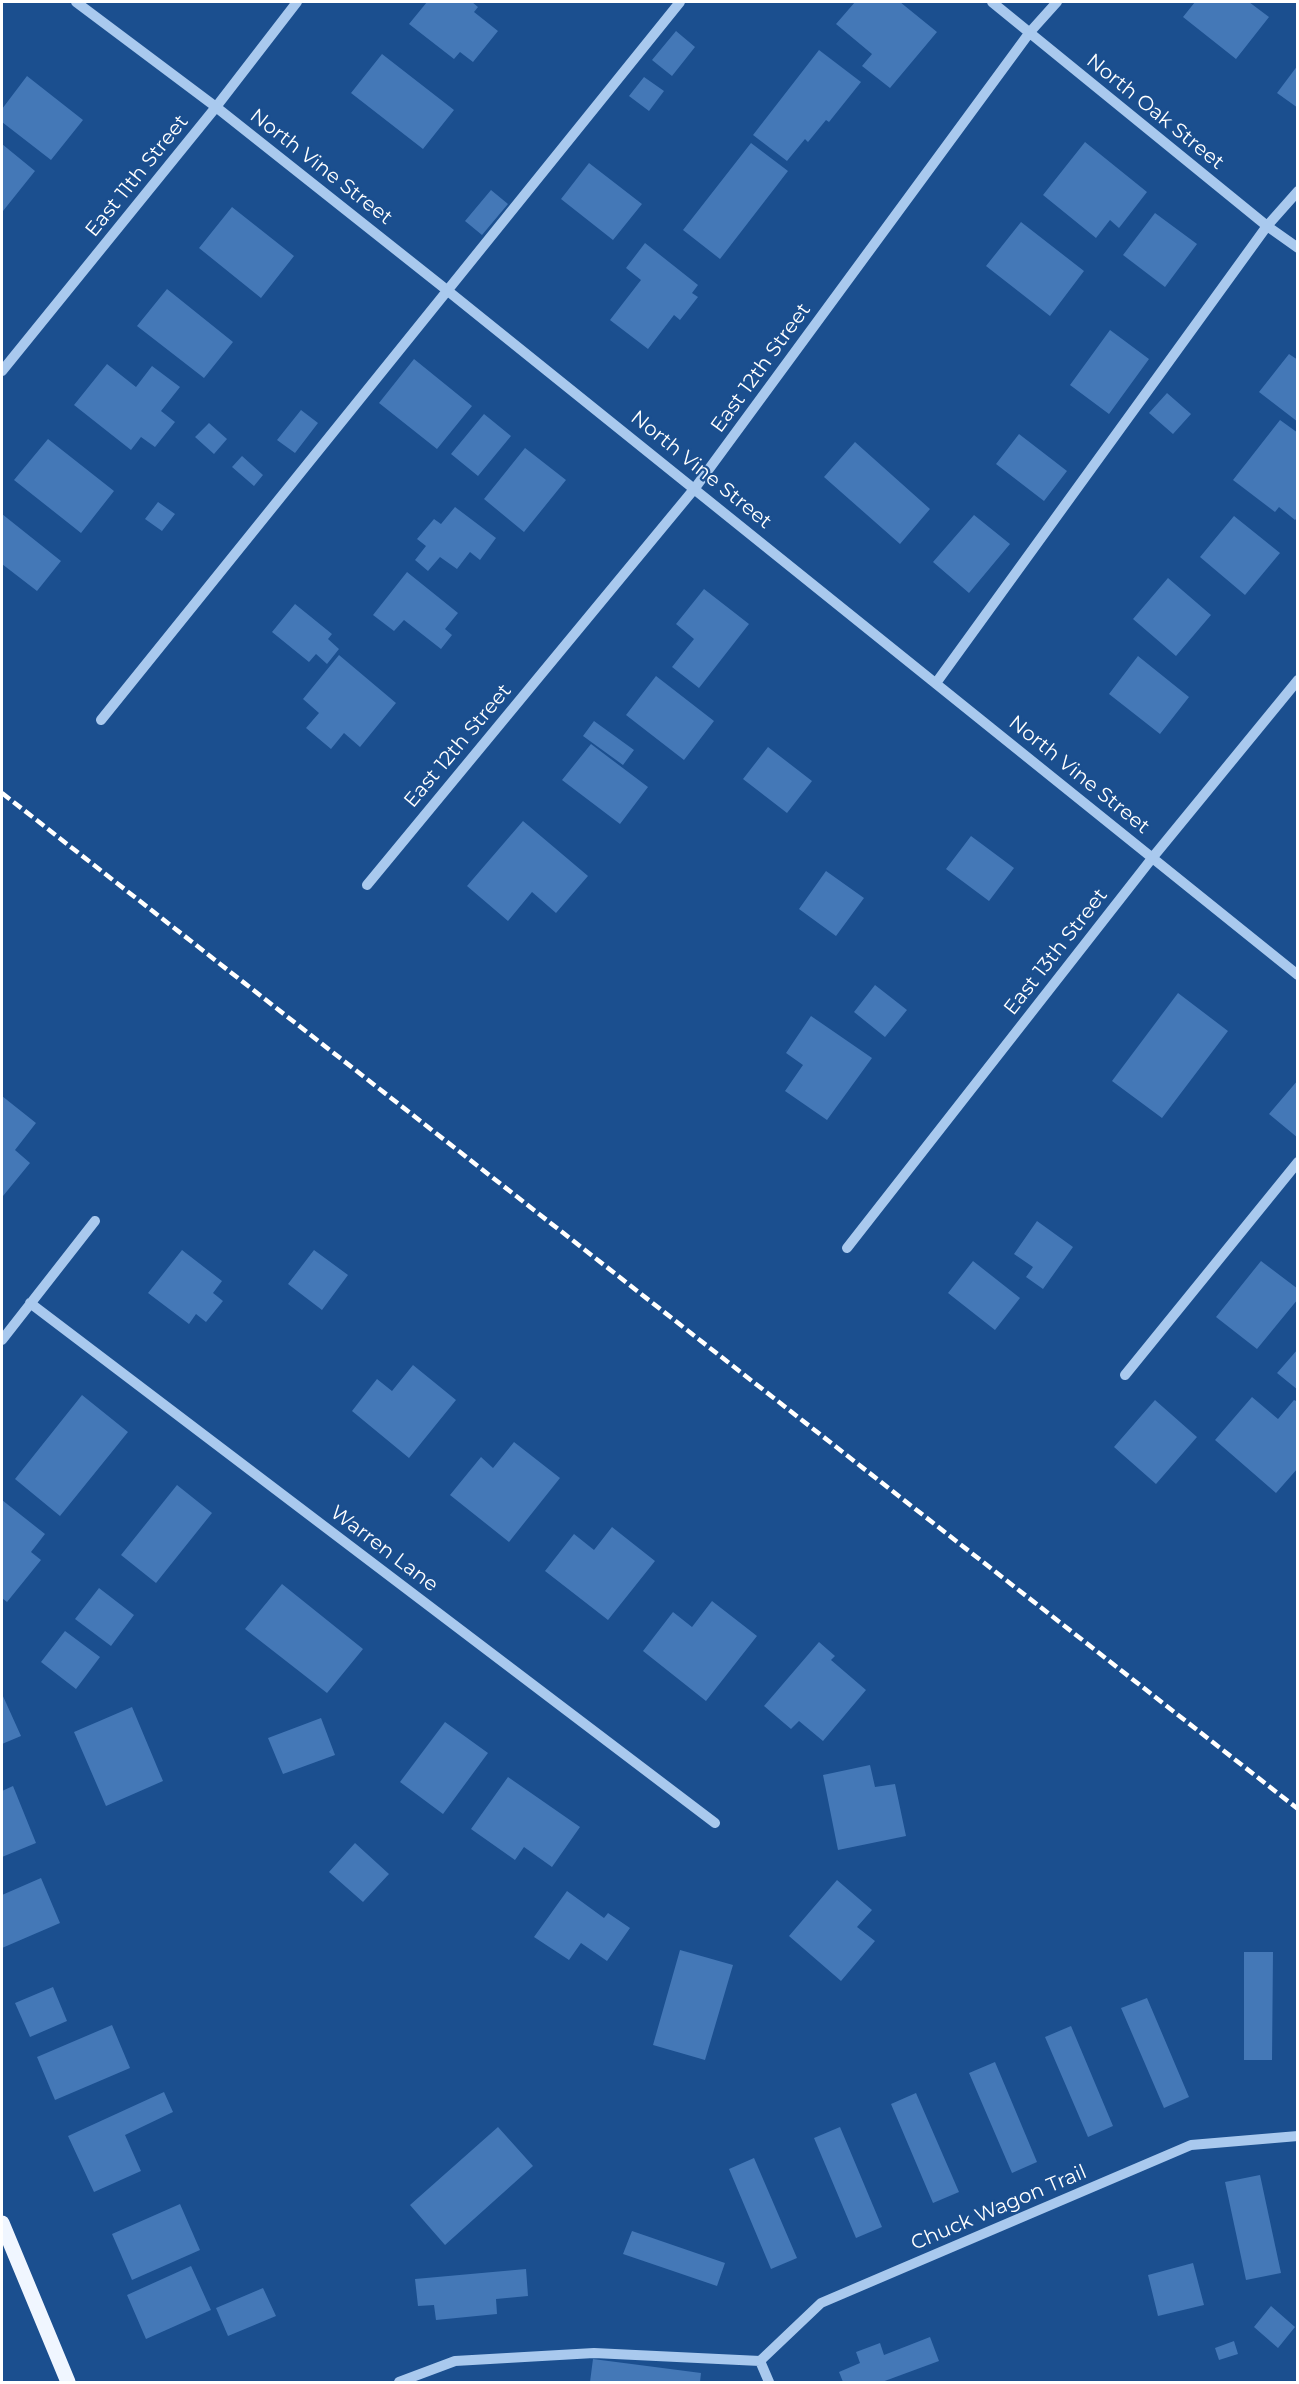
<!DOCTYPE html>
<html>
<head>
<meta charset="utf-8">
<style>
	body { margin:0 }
	#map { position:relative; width:1299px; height:2384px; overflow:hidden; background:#1b4f8f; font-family:Montserrat,sans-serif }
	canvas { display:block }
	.frame { position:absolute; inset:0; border:3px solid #fff; pointer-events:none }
</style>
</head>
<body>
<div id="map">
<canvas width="1299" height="2384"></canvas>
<div class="frame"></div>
</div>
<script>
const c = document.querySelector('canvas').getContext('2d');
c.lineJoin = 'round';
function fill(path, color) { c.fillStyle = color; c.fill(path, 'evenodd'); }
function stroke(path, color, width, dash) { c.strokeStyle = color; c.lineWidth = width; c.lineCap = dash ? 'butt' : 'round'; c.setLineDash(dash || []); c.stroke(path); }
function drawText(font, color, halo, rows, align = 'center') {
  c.font = font + ' Montserrat,sans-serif'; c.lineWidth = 4.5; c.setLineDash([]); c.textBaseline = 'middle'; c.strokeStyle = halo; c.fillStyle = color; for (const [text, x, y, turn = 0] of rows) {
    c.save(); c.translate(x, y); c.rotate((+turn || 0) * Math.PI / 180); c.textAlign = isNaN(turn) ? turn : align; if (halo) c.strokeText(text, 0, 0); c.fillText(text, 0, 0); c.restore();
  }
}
fill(new Path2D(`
	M427 2H472L478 7 474 12 498 31 473 62 460 52 454 59 409 24Z
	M855 2H900L937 32 890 88 862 66 872 54 836 24Z
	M1195 2H1249L1269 17 1236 59 1183 17Z
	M676 31 695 47 672 76 652 60Z
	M819 50 861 82 829 122 826 120 808 142 805 139 787 161 753 135Z
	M382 54 454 110 423 149 351 93Z
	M1298 65V108L1277 93Z
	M27 76 83 120 51 160 2 122V109Z
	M644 77 664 91 649 111 629 96Z
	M1085 142 1147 192 1119 228 1110 220 1096 238 1043 195Z
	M751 143 788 171 720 259 683 230Z
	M2 144 35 171 3 211 2 210Z
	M589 163 642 204 613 240 561 199Z
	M491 190 508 204 482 235 465 221Z
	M232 207 294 256 261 298 199 248Z
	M1155 213 1197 244 1165 287 1123 255Z
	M1021 222 1084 271 1050 316 986 266Z
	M645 243 698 285 692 293 698 297 680 320 674 315 648 349 610 320 641 280 626 268Z
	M167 289 233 342 204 378 137 326Z
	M1110 330 1149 359 1109 414 1070 385Z
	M1289 354 1298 360V422L1259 392Z
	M414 359 472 406 437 449 379 403Z
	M107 364 136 387 152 366 180 387 161 411 175 422 155 447 141 437 131 450 74 405Z
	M1167 393 1191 414 1173 434 1149 413Z
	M301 410 318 423 295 453 277 440Z
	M484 414 511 436 478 476 451 454Z
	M1280 420 1298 433V517L1295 520 1279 507 1275 512 1233 480Z
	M209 423 227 439 214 454 195 437Z
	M1019 434 1067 471 1044 501 996 464Z
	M48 439 114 491 81 533 14 480Z
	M855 442 930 509 900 544 824 477Z
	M525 448 566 480 524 532 484 499Z
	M242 456 263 475 254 486 232 467Z
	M158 502 175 514 162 531 145 519Z
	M455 507 496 538 480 560 470 552 457 569 440 557 428 571 415 560 426 546 417 539 434 519 441 524Z
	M2 514 61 561 37 591 2 564Z
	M974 515 1010 544 969 593 933 562Z
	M1234 516 1280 553 1245 595 1200 557Z
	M407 572 458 613 445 629 452 635 441 649 404 620 394 631 373 615Z
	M1168 578 1211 615 1176 656 1133 619Z
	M704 589 749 624 699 688 672 667 694 639 676 624Z
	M295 604 332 634 328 639 339 649 327 664 316 654 309 662 272 632Z
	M339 655 396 703 360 747 344 733 331 749 306 728 319 713 303 699Z
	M1138 656 1189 697 1160 734 1109 694Z
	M656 676 714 721 684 760 626 715Z
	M594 721 634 750 623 765 583 736Z
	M591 744 648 787 620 824 562 780Z
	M768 747 812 781 787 813 743 779Z
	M523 821 588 876 556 913 532 892 508 921 467 886Z
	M971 836 1014 868 989 901 946 869Z
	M826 871 864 898 836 936 799 909Z
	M875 985 907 1010 885 1037 854 1012Z
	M1178 993 1228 1031 1162 1118 1112 1081Z
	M811 1016 872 1058 827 1120 785 1091 803 1065 786 1053Z
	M1298 1080V1138L1269 1114Z
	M2 1096 36 1123 15 1150 30 1163 3 1196 2 1195Z
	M1037 1221 1073 1247 1043 1289 1026 1277 1033 1267 1014 1254Z
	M182 1250 222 1281 213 1293 223 1301 206 1322 196 1314 189 1324 148 1293Z
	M314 1250 348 1275 322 1310 288 1284Z
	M973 1261 1020 1298 995 1330 948 1293Z
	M1261 1261 1298 1289V1299L1257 1349 1216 1317Z
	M1298 1349V1390L1277 1373Z
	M413 1365 456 1400 409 1458 352 1411 377 1379 392 1391Z
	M82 1395 128 1432 60 1516 15 1479Z
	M1252 1397 1278 1419 1294 1400 1298 1402V1468L1276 1493 1215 1440Z
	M1155 1400 1197 1437 1156 1484 1114 1447Z
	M514 1442 560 1478 509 1542 450 1495 481 1457 493 1468Z
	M177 1485 212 1513 156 1583 121 1555Z
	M2 1500 45 1534 31 1552 41 1560 7 1602 2 1598Z
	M612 1527 655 1561 608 1620 545 1571 574 1534 594 1550Z
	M282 1584 363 1649 327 1693 245 1629Z
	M99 1588 134 1615 111 1646 75 1619Z
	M712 1601 757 1636 706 1701 643 1651 673 1612 692 1627Z
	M65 1631 100 1657 76 1689 41 1662Z
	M819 1642 835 1656 831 1660 866 1690 823 1741 799 1721 791 1729 764 1706Z
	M2 1694 21 1736 2 1744Z
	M132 1707 163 1781 106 1806 74 1732Z
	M321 1718 335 1755 283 1774 268 1738Z
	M445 1722 488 1753 443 1814 400 1782Z
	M870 1765 875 1787 895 1784 906 1836 838 1850 823 1775Z
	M508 1777 580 1827 552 1867 524 1847 515 1860 471 1829Z
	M13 1786 36 1843 2 1857V1791Z
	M355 1843 389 1874 363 1902 329 1872Z
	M41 1878 60 1923 2 1948V1895Z
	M837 1880 872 1910 857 1927 875 1941 841 1981 789 1936Z
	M567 1891 604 1918 608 1913 630 1928 607 1961 581 1943 569 1960 534 1937Z
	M680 1950 733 1965 705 2060 653 2045Z
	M1244 1952H1273L1272 2060H1244Z
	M53 1987 67 2021 30 2037 15 2003Z
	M1147 1998 1189 2097 1164 2108 1121 2008Z
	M112 2025 130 2068 55 2100 37 2057Z
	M1071 2026 1113 2126 1088 2137 1045 2037Z
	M995 2062 1037 2162 1012 2173 969 2073Z
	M164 2092 173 2112 125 2135 141 2171 94 2192 68 2136Z
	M916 2093 959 2192 933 2203 891 2104Z
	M498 2127 533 2166 445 2245 410 2205Z
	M840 2127 882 2227 856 2238 814 2138Z
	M754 2158 797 2258 771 2269 729 2169Z
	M1260 2175 1281 2273 1246 2280 1225 2182Z
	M180 2204 200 2250 132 2280 112 2234Z
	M632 2231 725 2263 717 2286 623 2254Z
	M1193 2263 1204 2305 1158 2316 1148 2275Z
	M191 2266 211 2310 146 2339 127 2295Z
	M526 2269 528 2296 496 2299 497 2314 436 2320 434 2305 418 2306 415 2279Z
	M263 2288 276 2316 228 2336 216 2308Z
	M1271 2306 1295 2327 1278 2348 1254 2327Z
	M930 2337 939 2361 882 2382H843L839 2372 860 2363 856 2352 880 2343 884 2355Z
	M1234 2341 1238 2354 1219 2360 1215 2348Z
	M593 2359 701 2373 700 2382H590Z`), '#4478b7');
stroke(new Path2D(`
	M76 2 216 107 448 291 1298 975
	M992 2 1267 226 1298 248
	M2 371 216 107 297 2
	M936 683 1267 226 1298 191
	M101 720 680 2
	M367 885 695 488 1030 32 1057 2
	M847 1248 1153 857 1298 680
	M30 1303 715 1823
	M2 1340 95 1221
	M1125 1375 1298 1162
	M760 2361 821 2303 1191 2145 1298 2136
	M760 2361 769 2382
	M399 2382 455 2361 594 2353 760 2361`), '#a9c9ee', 10);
stroke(new Path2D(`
	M2 2223 68 2382`), '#f0f6ff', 15);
stroke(new Path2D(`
	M2 793 1298 1809`), '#fff', 4.5, [10, 4.5]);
drawText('20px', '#fff', '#1b4f8f', [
	["North Oak Street",1155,112,39],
	["North Vine Street",321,167,38],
	["East 11th Street",137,176,-51],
	["East 12th Street",761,368,-54],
	["North Vine Street",701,470,39],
	["East 12th Street",458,746,-50],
	["North Vine Street",1079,775,39],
	["East 13th Street",1056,952,-52],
	["Warren Lane",384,1549,37],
	["Chuck Wagon Trail",999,2208,-23]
]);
</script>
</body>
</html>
